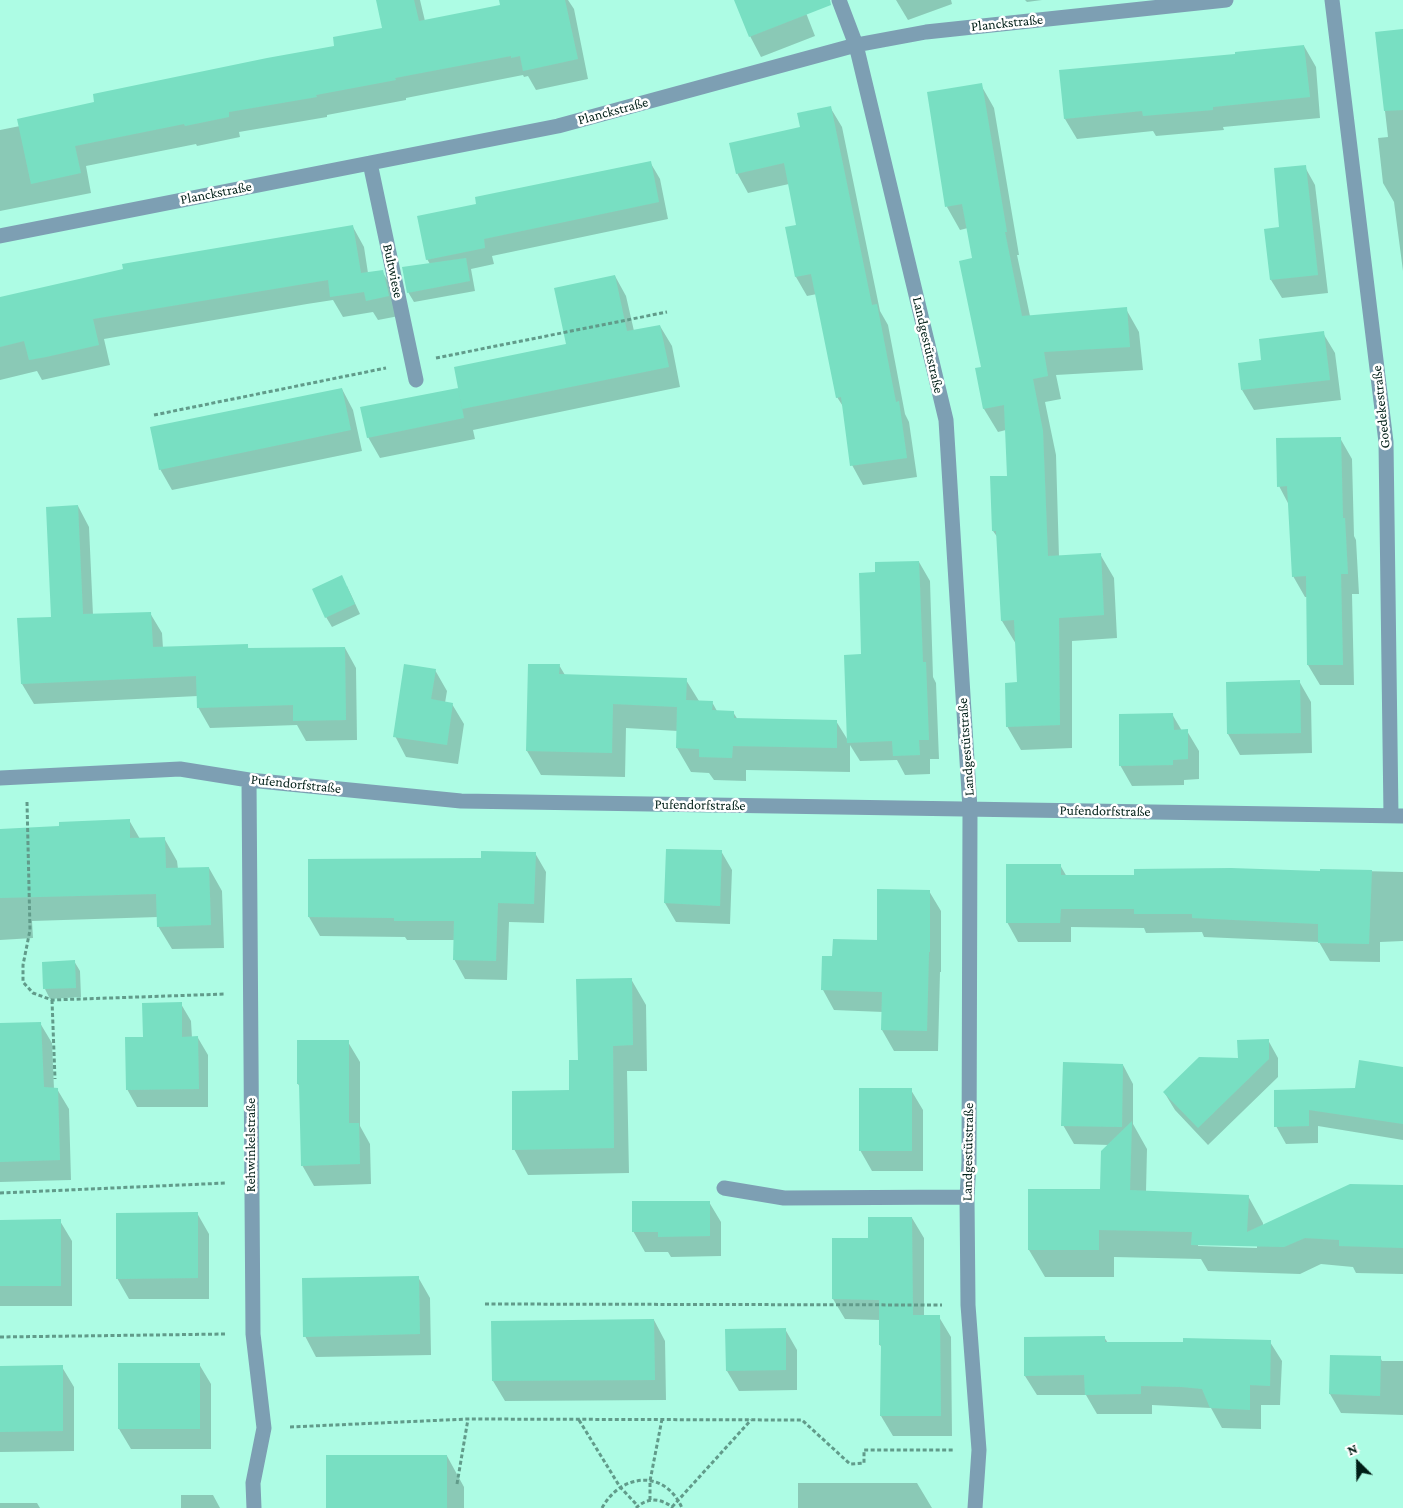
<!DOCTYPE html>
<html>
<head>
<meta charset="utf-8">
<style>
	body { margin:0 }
	#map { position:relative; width:1403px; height:1508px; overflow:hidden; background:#adfce4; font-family:"Crimson Pro",serif }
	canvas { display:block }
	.north { position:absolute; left:1333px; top:1438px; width:50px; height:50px; -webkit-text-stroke:4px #fff; paint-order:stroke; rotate:337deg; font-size:14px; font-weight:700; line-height:20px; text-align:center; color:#001f17 }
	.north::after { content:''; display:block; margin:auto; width:18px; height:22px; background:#001f17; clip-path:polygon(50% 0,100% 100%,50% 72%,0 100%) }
</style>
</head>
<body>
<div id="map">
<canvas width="1403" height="1508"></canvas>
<div class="north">N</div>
</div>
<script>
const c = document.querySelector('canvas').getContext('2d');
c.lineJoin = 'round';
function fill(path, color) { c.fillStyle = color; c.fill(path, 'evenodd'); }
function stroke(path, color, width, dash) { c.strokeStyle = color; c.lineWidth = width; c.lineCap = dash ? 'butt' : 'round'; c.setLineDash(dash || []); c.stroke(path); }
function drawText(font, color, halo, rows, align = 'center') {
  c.font = font + ' "Crimson Pro",serif'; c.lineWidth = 5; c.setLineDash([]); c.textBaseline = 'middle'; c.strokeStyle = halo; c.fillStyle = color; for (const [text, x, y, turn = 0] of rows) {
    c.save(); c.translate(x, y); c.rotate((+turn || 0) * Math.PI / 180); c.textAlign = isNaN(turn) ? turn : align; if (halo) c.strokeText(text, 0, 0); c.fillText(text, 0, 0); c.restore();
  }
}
fill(new Path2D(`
	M378 0H420L425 21 502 6 500 0H568L574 9 588 79 536 90 528 76 524 77 523 75 406 98V100L327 115V117L239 132 240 137 197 146 196 144 86 166 91 193 0 211V130L20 126 336 47 384 29Z
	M736 0H801L815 36 761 57 750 36Z
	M896 0H951L952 4 908 20Z
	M1025 0H1042L1027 2Z
	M1403 30V271L1394 202 1383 183 1378 138 1388 137 1376 33Z
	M1304 46 1316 67 1320 118 1223 127 1224 130 1156 136 1153 131 1077 139 1065 119 1060 72 1236 55Z
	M981 85 994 108 1019 255H1017L1030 316 1126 309 1139 332 1143 370 1056 375 1061 399 1045 402 1056 455 1059 557 1100 554 1114 578 1117 638 1072 641V748L1021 750 1007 726 1018 683 1016 644 1002 621 998 538 993 531 1008 477 1006 430 998 432 984 409 977 369 982 368 974 259 968 228 960 230 947 207Z
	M830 107 842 127 880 311 888 325 905 414 909 422 917 477 863 485 852 465 844 408 837 397 817 294 807 296 796 277 786 228 797 226 789 184 748 193 737 173Z
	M650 162 660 179 668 219 492 256 494 264 471 269 475 291 414 302 408 292 430 264 427 259 477 205Z
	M1305 167 1315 185 1328 293 1282 298 1271 280 1265 230 1281 228Z
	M353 227 364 247 368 273 382 271 394 291 399 316 378 320 373 312 343 317 333 300 307 304 104 339 110 365 42 380 37 371 0 380V298Z
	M615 276 626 296 634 331 660 326 672 346 680 387 473 430 475 439 380 458 368 437 457 389 568 345Z
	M1323 333 1335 353 1341 400 1254 410 1242 390 1263 362Z
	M342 389 353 410 362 451 172 490 160 469Z
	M1340 438 1352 459 1354 536 1356 540 1359 594H1352L1354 685H1320L1308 665 1307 597H1305L1293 576 1289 505 1279 486Z
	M78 506 89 527 93 615 150 613 162 633 163 648 247 646 249 649 345 648 356 668 357 740 306 741 297 725 210 728 198 707V696L34 704 22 684 52 618Z
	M919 562 930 581 933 677 936 683 939 759H930V774L905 775 897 760 860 761 850 745V772L746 770V781L714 780 709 773 691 772 677 748 678 731 626 728 625 777 541 775 527 751 559 665 565 675 686 680 699 701 712 702 717 711 733 712 738 720 836 721 849 742 877 574Z
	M347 586 360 614 332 627 326 617Z
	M435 670 447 691 445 703 452 704 464 724 458 764 406 757 395 736Z
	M1299 681 1311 702 1312 753 1240 755 1228 734 1227 683Z
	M1172 714 1182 731H1187L1199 751V779L1184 780V785L1132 786 1120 765Z
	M129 820 140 839 164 838 177 861 178 869 209 868 222 891 224 948 172 949 158 926V917L32 921 33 938 0 940V831L61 827Z
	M667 850 721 851 732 870 730 924 676 922 665 903Z
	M535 853 546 872 544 923 509 922 507 980 465 979 454 959 455 940H407L405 937 320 936 309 917V860L482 859Z
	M1060 865 1067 877 1321 873V870L1403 872V941L1380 942V962L1330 961 1319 942 1204 937 1202 932 1146 933 1144 928 1071 927V942H1018L1007 922Z
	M929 891 941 911V972H940L938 1051H894L882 1030 883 1012 834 1010 823 990 834 957 878 941Z
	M74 961 80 971 81 997 50 999 45 989Z
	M631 979 646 1005 647 1071H627L629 1173 528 1175 514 1149 570 1091 580 1061Z
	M181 1004 191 1021 192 1038H198L208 1055V1107H137L127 1089 144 1038Z
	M40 1023 52 1043 54 1089H57L69 1109 71 1180 0 1182V1024Z
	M1268 1040 1278 1058V1077L1208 1145 1175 1110 1164 1092 1239 1060Z
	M348 1042 360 1062V1126L370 1144 371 1184 314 1186 302 1165 300 1087 298 1084Z
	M1123 1065 1133 1084V1124L1147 1149 1146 1192 1248 1196 1263 1223V1226L1403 1187V1274L1356 1273 1353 1267 1321 1264 1300 1274 1208 1271 1201 1259 1114 1257V1277H1045L1029 1250 1101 1190 1109 1145 1074 1144 1063 1125ZM1198 1244 1257 1245V1248L1198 1246Z
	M1403 1068V1140L1318 1126V1143L1286 1144 1276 1126 1275 1091 1356 1090Z
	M911 1090 923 1110V1171H872L860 1150Z
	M709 1202 721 1222V1256L671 1257 668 1252H645L633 1231Z
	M197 1213 209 1234V1299H129L117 1278Z
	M912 1218 924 1238V1316L939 1317 951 1337 952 1436H893L881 1416 882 1348 880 1345V1320L845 1319 833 1299 870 1239Z
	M0 1221H60L72 1241V1306H0Z
	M418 1277 430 1298 431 1355 316 1357 305 1336Z
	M654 1320 665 1341 666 1400 505 1401 493 1381Z
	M785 1329 797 1350V1390L739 1391 727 1371Z
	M1104 1337 1108 1343 1270 1342 1282 1361 1280 1405H1261V1429L1222 1428 1211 1408 1152 1405V1414H1097L1086 1395H1037L1025 1376Z
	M1332 1356 1380 1357 1382 1361H1403V1415L1341 1413 1330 1394Z
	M199 1364 211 1384V1449H131L119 1429Z
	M0 1367H62L74 1387V1451L0 1452Z
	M447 1456 464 1487V1508H328Z
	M798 1483H917L932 1508H798Z
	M181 1495H213L220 1508H181Z
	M0 1503H37L40 1508H0Z`), '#0003');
fill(new Path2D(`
	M376 0H414L419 21 500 5 499 0H565L578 59 523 71 520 56 511 58V56L395 78 396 80 316 95 317 97 229 112V117L185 126 184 124 75 146 81 173 31 184 17 119 94 102 93 94 267 58 334 46 333 37 382 28Z
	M734 0H830L831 5 749 37Z
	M1403 29V110L1384 111 1375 32Z
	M1304 45 1310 97 1213 107V110L1143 116 1142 111 1064 119 1059 70 1235 54V52Z
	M982 83 1007 232H1005L1022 316 1127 307 1130 347 1044 352 1048 376 1033 379 1043 431 1048 556 1101 553 1104 615 1059 618 1060 725 1006 727 1005 683 1017 682 1014 620 1001 621 996 531H992L990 476H1007L1004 405 983 409 975 368 981 367 959 261 972 258 962 204 945 207 927 92Z
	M831 106 872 305 877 304 896 402 899 401 907 458 850 466 841 397 836 398 811 274 795 277 785 227 796 225 784 163 736 174 729 143 800 127 797 113Z
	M651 161 659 202 484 239 485 248 426 260 417 216 476 204 475 197Z
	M1306 165 1318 275 1270 280 1264 229 1279 227 1274 168Z
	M353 225 361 273 383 270 389 296 366 301 364 292 330 297 328 280 93 319 99 345 46 357 29 360 24 341 0 347V297L123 269 122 264Z
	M466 258 470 281 407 293 402 267Z
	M615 275 627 331 660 325 669 367 462 409 454 367 566 344 554 288Z
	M1324 331 1330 380 1241 390 1238 363 1261 360 1259 339Z
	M342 388 351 430 159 470 150 427Z
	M458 388 464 418 367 438 360 407Z
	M1341 437 1343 518H1345L1348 574H1341L1343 665H1307L1306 576 1292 577 1287 486 1277 487 1276 438Z
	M78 505 83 614 151 612 153 647 248 644V648L345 647 346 720 293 721V705L197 708 196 676 21 684 17 618 51 617 46 507Z
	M919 561 923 662H926L929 740H919L920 755 893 756 892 741 847 743 844 655 861 654 859 573 875 572V562Z
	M342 575 355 604 325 618 312 589Z
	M404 664 436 669 431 699 453 703 447 745 393 737Z
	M528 664H560L559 674 687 678 686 700 713 701 712 710 734 711V718L837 720V748L733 746 732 758 699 757V749L676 748 677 707 613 704 612 753 526 751Z
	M1300 680 1301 733 1227 734 1226 682Z
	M1173 713 1174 730 1188 729V759L1173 760V765L1119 766V714Z
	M130 819V838L165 837 166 868 209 867 211 925 157 927 156 894 0 898V829L59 826V822Z
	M666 849 722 850 720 906 664 903Z
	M481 851 536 852 534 904 498 903 496 961 453 960 454 921H394V918L308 917V859L481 858Z
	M1006 864H1061V875H1134V869L1231 868 1320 871V869L1372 870 1369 944 1318 943V924L1192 918V914H1134V909H1061L1060 923H1006Z
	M877 889 930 890V952H929L927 1031 881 1030 882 992 821 990 822 956H832L833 939 877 940Z
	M75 960 76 988 43 989 42 962Z
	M632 978 633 1045 613 1046 614 1148 512 1150V1091L569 1090V1060H578L576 979Z
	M182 1002V1037L198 1036 199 1089 126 1090 125 1037H143L142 1003Z
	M41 1022 44 1087 58 1088 60 1160 0 1162V1023Z
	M1269 1039V1059L1198 1128 1163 1092 1199 1057 1238 1058 1237 1040Z
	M297 1040H349V1123H359L360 1164 301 1166 299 1084H297Z
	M1359 1060 1403 1067V1124L1309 1110V1126L1274 1127V1090L1355 1088Z
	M1063 1062 1123 1064 1122 1127 1061 1126Z
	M859 1088H912V1151H859Z
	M1132 1121 1130 1190 1249 1195 1247 1232 1350 1184 1403 1185V1248L1339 1246V1240L1305 1238 1284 1247 1191 1245 1192 1232 1099 1230V1250H1028V1189H1100L1101 1151Z
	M632 1201H710V1236L658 1237V1232H632Z
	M198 1212V1278L116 1279V1213Z
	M868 1217H912L913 1315H940L941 1416H880L881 1345H879V1300L832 1299V1238H868Z
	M61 1219V1286H0V1220Z
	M419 1276 420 1334 303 1337 302 1278Z
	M654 1319 655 1380 492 1381 491 1321Z
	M786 1328V1370L726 1371 725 1329Z
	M1105 1336V1342H1183V1338L1271 1340 1270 1386 1250 1385V1410L1210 1408 1202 1389 1182 1387 1141 1386V1394L1085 1395 1084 1375 1024 1376V1337Z
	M1330 1355 1381 1356 1380 1396 1329 1394Z
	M118 1363H200V1429H118Z
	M63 1365V1431L0 1432V1366Z
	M326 1455H447V1508H326Z`), '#78dfc2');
stroke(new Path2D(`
	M436 358 667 312
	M154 415 386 368
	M27 802 30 930 23 965V982L33 993 52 1000 225 994
	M52 1000 55 1079
	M0 1193 226 1183
	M485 1304 942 1305
	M0 1337 227 1334
	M579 1420 620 1487 638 1506
	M290 1427 468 1419 802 1420 850 1464 864 1463V1450H953
	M457 1484 468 1419
	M650 1500V1481L662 1419
	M672 1507 751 1420
	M602 1508C621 1473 665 1469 682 1508
	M636 1508C647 1497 662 1498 673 1508`), '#619b8a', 3, [4, 2.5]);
stroke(new Path2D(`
	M839 0 856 45 946 420 970 809 969 1163 967 1197 968 1305 979 1450 975 1508
	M1332 0 1386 442 1391 816
	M370 163 416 380
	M0 236 558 126 856 45 926 32 1226 0
	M0 778 180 769 249 780 461 801 1403 816
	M249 780 253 1334 264 1428 253 1483 254 1508
	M724 1188 784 1198 967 1197`), '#7d9fb3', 15);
drawText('14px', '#001f17', '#fff', [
	["Planckstraße",1007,23,-6],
	["Planckstraße",613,111,-15],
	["Planckstraße",216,193,-11],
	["Bultwiese",393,271,78],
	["Landgestütstraße",928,345,77],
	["Goedekestraße",1381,407,-96],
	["Landgestütstraße",966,747,-94],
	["Pufendorfstraße",296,784,6],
	["Pufendorfstraße",700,805,1],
	["Pufendorfstraße",1105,811,1],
	["Rehwinkelstraße",251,1145,-90],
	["Landgestütstraße",968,1152,-89]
]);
</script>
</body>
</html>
